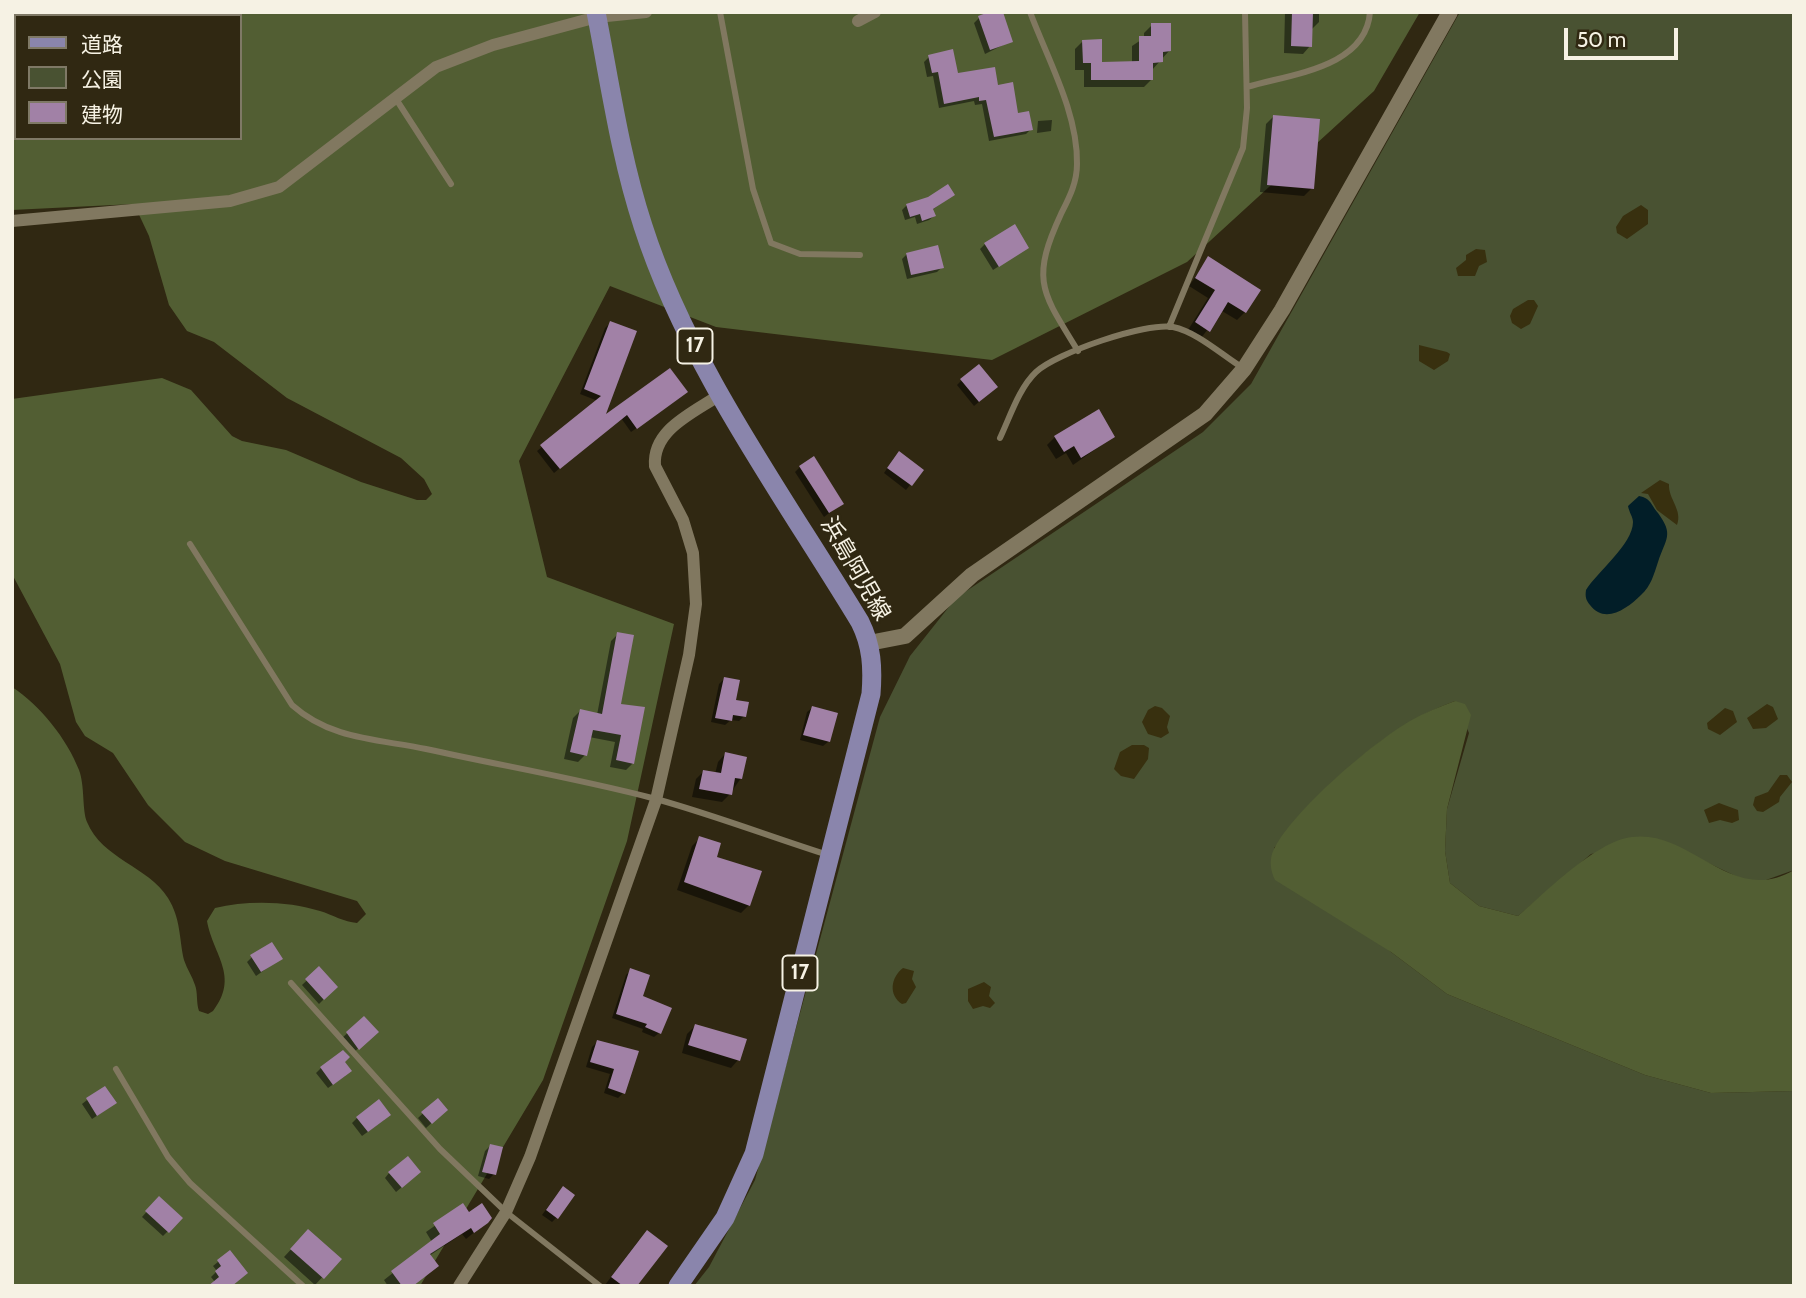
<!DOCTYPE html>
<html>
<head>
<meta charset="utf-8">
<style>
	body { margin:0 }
	#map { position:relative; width:1806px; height:1298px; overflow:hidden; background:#302812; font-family:Cabin,"Noto Sans JP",sans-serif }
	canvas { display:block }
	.frame { position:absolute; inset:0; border:14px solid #f6f2e4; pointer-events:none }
	.legend { position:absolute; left:14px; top:14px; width:228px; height:126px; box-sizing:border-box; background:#302812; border:2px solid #7f7966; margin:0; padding:9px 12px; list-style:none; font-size:21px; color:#f6f2e4 }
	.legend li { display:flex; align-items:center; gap:14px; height:35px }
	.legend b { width:35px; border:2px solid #7f7966 }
	.scale { position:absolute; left:1564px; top:28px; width:114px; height:32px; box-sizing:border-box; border:4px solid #f6f2e4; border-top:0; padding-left:9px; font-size:21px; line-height:24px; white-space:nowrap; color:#f6f2e4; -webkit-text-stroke:5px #302812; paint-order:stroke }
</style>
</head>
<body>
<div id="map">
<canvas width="1806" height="1298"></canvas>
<div class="frame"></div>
<ul class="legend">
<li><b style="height:9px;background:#8a85ac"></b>道路</li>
<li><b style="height:19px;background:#495232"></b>公園</li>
<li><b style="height:19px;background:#a181a6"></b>建物</li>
</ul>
<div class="scale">50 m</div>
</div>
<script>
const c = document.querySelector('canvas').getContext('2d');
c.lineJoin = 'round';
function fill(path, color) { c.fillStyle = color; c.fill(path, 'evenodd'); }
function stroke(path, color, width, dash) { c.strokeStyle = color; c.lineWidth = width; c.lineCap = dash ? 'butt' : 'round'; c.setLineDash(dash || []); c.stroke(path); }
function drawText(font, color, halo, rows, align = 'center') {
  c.font = font + ' Cabin,"Noto Sans JP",sans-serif'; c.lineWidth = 5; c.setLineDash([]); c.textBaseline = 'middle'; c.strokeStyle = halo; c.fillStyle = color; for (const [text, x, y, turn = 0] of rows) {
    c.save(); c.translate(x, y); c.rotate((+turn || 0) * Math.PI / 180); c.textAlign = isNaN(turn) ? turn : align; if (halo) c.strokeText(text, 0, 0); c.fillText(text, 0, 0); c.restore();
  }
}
fill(new Path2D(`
	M1460 12H1794V870L1766 880H1744L1662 841 1591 854 1518 916 1479 906 1450 883 1445 851 1447 809 1469 733 1455 701C1379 729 1325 787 1274 848L1391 952 1447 994 1645 1075 1711 1093 1794 1091V1286H694L709 1267 755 1180 880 717 910 656 956 598 1203 432 1251 384Z`), '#495232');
fill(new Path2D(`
	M12 12H1420L1374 91 1187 262 992 360 716 327 610 286 519 461 547 577 674 624 627 841 543 1080 420 1286H12V687C40 705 67 739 79 770 85 786 82 810 87 822 102 859 148 866 168 898 181 919 179 938 184 960 187 969 192 976 195 985 198 993 196 1002 199 1011L208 1014 213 1011C240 976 213 955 207 921L215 908C247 900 289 901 320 911 333 915 344 922 357 923L366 914 357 901 225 861 185 842 148 805 113 753 85 736 76 722 60 664 12 574V399L162 378 191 390 232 436 242 441 286 450 361 482 417 500H426L432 494 424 479 401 458 287 398 214 342 187 331 169 305 149 236 134 204 12 210ZM16 16H240V138H16Z
	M1455 701 1465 704 1471 715 1447 809 1445 851 1450 883 1479 906 1518 916C1546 892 1596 841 1632 837 1691 829 1732 907 1794 870V1091L1711 1093 1645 1075 1447 994 1391 952 1275 880C1270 870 1269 859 1274 849 1294 810 1372 743 1410 721 1424 713 1439 707 1455 701Z`), '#525e33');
fill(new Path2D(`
	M1641 205 1648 210V224L1627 239 1617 233 1616 227 1623 216Z
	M1476 249 1485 250 1487 262 1479 266 1475 276H1458L1456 268 1466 260V255Z
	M1528 300H1534L1538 306 1530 324 1521 329 1512 323 1510 316 1513 309Z
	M1419 345 1447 352 1450 354 1448 361 1434 370 1419 361Z
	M1660 480 1669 484C1668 499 1683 510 1677 525L1657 510 1648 494 1641 493Z
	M1767 704 1773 707 1778 719 1766 728 1753 729 1747 718Z
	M1155 706 1162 708 1170 716 1167 727 1169 733 1161 738 1148 734 1142 722 1148 710Z
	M1725 708 1733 711 1737 722 1720 735 1708 729 1707 723Z
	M1132 745H1144L1149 748 1148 759 1134 779 1121 776 1114 769 1120 752Z
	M1780 775H1787L1792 782 1780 797 1779 802 1763 812 1757 811 1753 805 1755 797 1768 792Z
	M1719 803 1738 810 1739 820 1732 823 1720 820 1709 823 1704 810Z
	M903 968 914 971 912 979 916 987 906 1003 902 1004C888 995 891 977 903 968Z
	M984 982 991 987 989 996 995 1003 990 1008 983 1006 973 1009 968 1001V989Z`), '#38300f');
fill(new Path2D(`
	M1639 496C1651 498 1651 505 1658 513 1674 535 1666 538 1658 562 1654 574 1651 586 1641 595 1628 608 1605 625 1590 605 1586 600 1585 597 1586 590 1597 572 1633 544 1633 522 1633 517 1629 512 1628 506Z`), '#021e28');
fill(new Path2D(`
	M1285 12H1319V22L1311 30 1310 46 1303 54 1284 53Z
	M979 18 1011 41 985 54 974 23Z
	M1152 25 1169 51 1152 70V79L1144 87H1084V70H1075V49L1083 41 1100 63H1132V46L1144 38V33Z
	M929 57 957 75 996 87 1031 129 1026 134 989 141 982 104 975 105 974 101 939 108 933 76 927 77 924 62Z
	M1274 116 1312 188 1304 196 1260 192 1266 124Z
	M1052 120 1051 131 1037 133 1038 121Z
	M953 195 932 210 934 216 929 220 917 224 915 217 905 220 902 210 907 205Z
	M985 244 1027 248 993 270 980 249Z
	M907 254 942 267 937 272 907 279 902 259Z
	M1208 259 1245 312 1237 320 1222 311 1201 338 1188 330 1208 298 1189 286Z
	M610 323 602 419 681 397 631 432 621 418 554 473 537 451 598 401 580 394 605 328Z
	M961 381 991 392 974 406 957 385Z
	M1055 437H1113L1073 465 1066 453 1056 459 1047 445Z
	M894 458 910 485 906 490 884 473Z
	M800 467 841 504 824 517 795 472Z
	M618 634 619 705 633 763 626 770 610 767 615 742 589 737 585 755 578 762 564 759 573 718 580 711 597 715 611 641Z
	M724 679 744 716 739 721 731 720 725 725 711 722 719 684Z
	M812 708 836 714 828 742 823 746 800 740 807 712Z
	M725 754 741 778 730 794 722 802 692 797 696 779 704 771 715 774 718 762Z
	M700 838 749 905 741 913 677 890 692 846Z
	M252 957 280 959 256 976 247 962Z
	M319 969 336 987 319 1004 302 985Z
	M631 970 659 1033 654 1037 642 1032 643 1029 612 1018 626 975Z
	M364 1018 376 1032 353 1053 342 1038Z
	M695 1026 738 1060 731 1068 682 1053 687 1034Z
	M597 1042 637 1053 623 1093 618 1098 604 1093 610 1074 586 1067 592 1047Z
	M343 1062 345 1076 328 1088 316 1073 321 1068Z
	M87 1100 110 1107 92 1119 82 1104Z
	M437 1100 446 1110 426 1128 418 1118Z
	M357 1118 384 1120 362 1136 352 1123Z
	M490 1146 494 1174 489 1179 478 1176 485 1151Z
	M389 1173 414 1177 396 1192 385 1178Z
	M558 1193 557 1217 552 1222 542 1215Z
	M159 1198 181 1218 163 1236 142 1217Z
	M463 1206 482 1226 466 1239 462 1234 429 1256 413 1286H388L384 1280 432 1242 426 1232Z
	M308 1231 339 1259 315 1285 284 1257Z
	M639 1240 635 1286H605V1285Z
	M229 1253 245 1273 215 1282 211 1277 217 1271 213 1266Z`), '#0007');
fill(new Path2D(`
	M989 12H1003L1013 42 990 50 978 16Z
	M1292 12H1313L1312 47 1291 46Z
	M1151 23H1171V51L1163 52V62L1153 63V80H1091V63H1083L1082 40 1102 39V62L1139 61V36H1151Z
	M953 49 958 73 995 67 998 85 1013 82 1018 113 1029 111 1033 130 994 137 986 100 979 101V97L944 104 938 72 932 73 928 55Z
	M1273 115 1320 119 1314 189 1267 185Z
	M948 184 955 195 933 209 936 216 922 221 920 214 910 217 906 204 928 197Z
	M1015 224 1029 248 999 267 984 243Z
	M938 245 944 268 911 275 906 253Z
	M1208 256 1261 290 1246 313 1228 302 1210 332 1195 322 1215 290 1195 278Z
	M610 321 637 331 606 414 670 368 688 392 637 429 627 415 560 469 540 445 601 396 584 389Z
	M979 364 998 387 979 402 960 379Z
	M1099 409 1115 437 1081 458 1074 446 1064 452 1054 436Z
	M899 451 924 470 912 486 887 468Z
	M814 456 844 504 829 513 799 466Z
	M617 632 634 635 621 704 645 707 634 764 616 760 621 735 593 730 587 756 570 752 580 709 602 714Z
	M724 677 740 680 736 700 749 702 746 717 733 715 732 721 715 718Z
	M812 706 838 713 830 742 803 735Z
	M725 752 747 757 742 779 735 778 732 795 699 789 703 770 721 773Z
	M699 836 721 843 717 857 762 871 750 906 684 882Z
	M272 942 283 959 261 972 250 955Z
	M319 966 338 987 324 1000 305 979Z
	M630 968 650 975 643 996 672 1008 661 1034 645 1027 647 1024 616 1014Z
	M364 1016 379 1032 359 1050 346 1032Z
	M695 1024 747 1039 740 1061 688 1045Z
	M597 1040 639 1051 625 1094 608 1088 614 1069 590 1062Z
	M343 1050 350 1057 345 1062 352 1071 333 1085 320 1067Z
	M105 1086 117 1103 97 1116 86 1098Z
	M438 1098 448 1110 432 1124 421 1112Z
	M379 1099 391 1115 368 1132 356 1117Z
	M490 1144 503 1147 496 1175 482 1172Z
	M408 1156 421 1172 402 1188 388 1172Z
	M563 1186 575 1195 558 1219 546 1210Z
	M159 1196 183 1218 169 1233 145 1211Z
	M463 1203 469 1212 482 1203 492 1218 488 1223 474 1233 471 1228 430 1254 439 1266 413 1286H402L391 1271 440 1234 433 1223Z
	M308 1229 342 1259 324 1279 290 1249Z
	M647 1230 668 1246 637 1286H623L611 1277Z
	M230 1250 248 1273 232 1286H208L219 1277 215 1271 221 1266 217 1260Z`), '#a181a6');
stroke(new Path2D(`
	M720 12 753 189 771 243 800 254 860 255
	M1030 12C1048 60 1078 113 1077 164 1077 183 1069 198 1061 214 1030 281 1042 292 1078 351
	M1247 87C1290 74 1366 68 1370 12
	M396 99 451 184
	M1169 327 1243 148 1247 108 1245 12
	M1000 438C1010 417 1019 388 1036 372 1056 353 1146 322 1173 327 1197 332 1222 355 1243 368
	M190 544 292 705C331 740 378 739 426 749 503 766 580 779 656 799 714 815 771 837 828 855
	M291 983 440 1149 506 1212 600 1286
	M116 1069 168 1157 190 1183 303 1286`), '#817860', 6);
stroke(new Path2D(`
	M858 21 875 12
	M12 221 230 201 279 187 436 67 493 45 597 17 646 12
	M459 1286 506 1212 530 1157 656 800 689 655 696 604 693 553 683 520 655 466C652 429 695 412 721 394`), '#817860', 12);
stroke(new Path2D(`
	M869 643 905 636 972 575 1205 414 1244 369 1282 310 1450 12`), '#817860', 16);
stroke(new Path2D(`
	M596 12C610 83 620 156 643 226 687 364 785 498 860 622 872 646 873 668 871 694L754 1154 725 1218 678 1286`), '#8a85ac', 19);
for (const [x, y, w] of [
	[695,346,35],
	[800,973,35]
]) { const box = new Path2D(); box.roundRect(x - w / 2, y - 17.5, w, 35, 5); c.fillStyle = '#302812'; c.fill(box); stroke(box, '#f6f2e4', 2); }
drawText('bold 21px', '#f6f2e4', null, [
	["17",695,346],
	["17",800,973]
]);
drawText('23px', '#f6f2e4', '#302812', [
	["浜島阿児線",855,569,60]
]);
</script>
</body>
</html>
